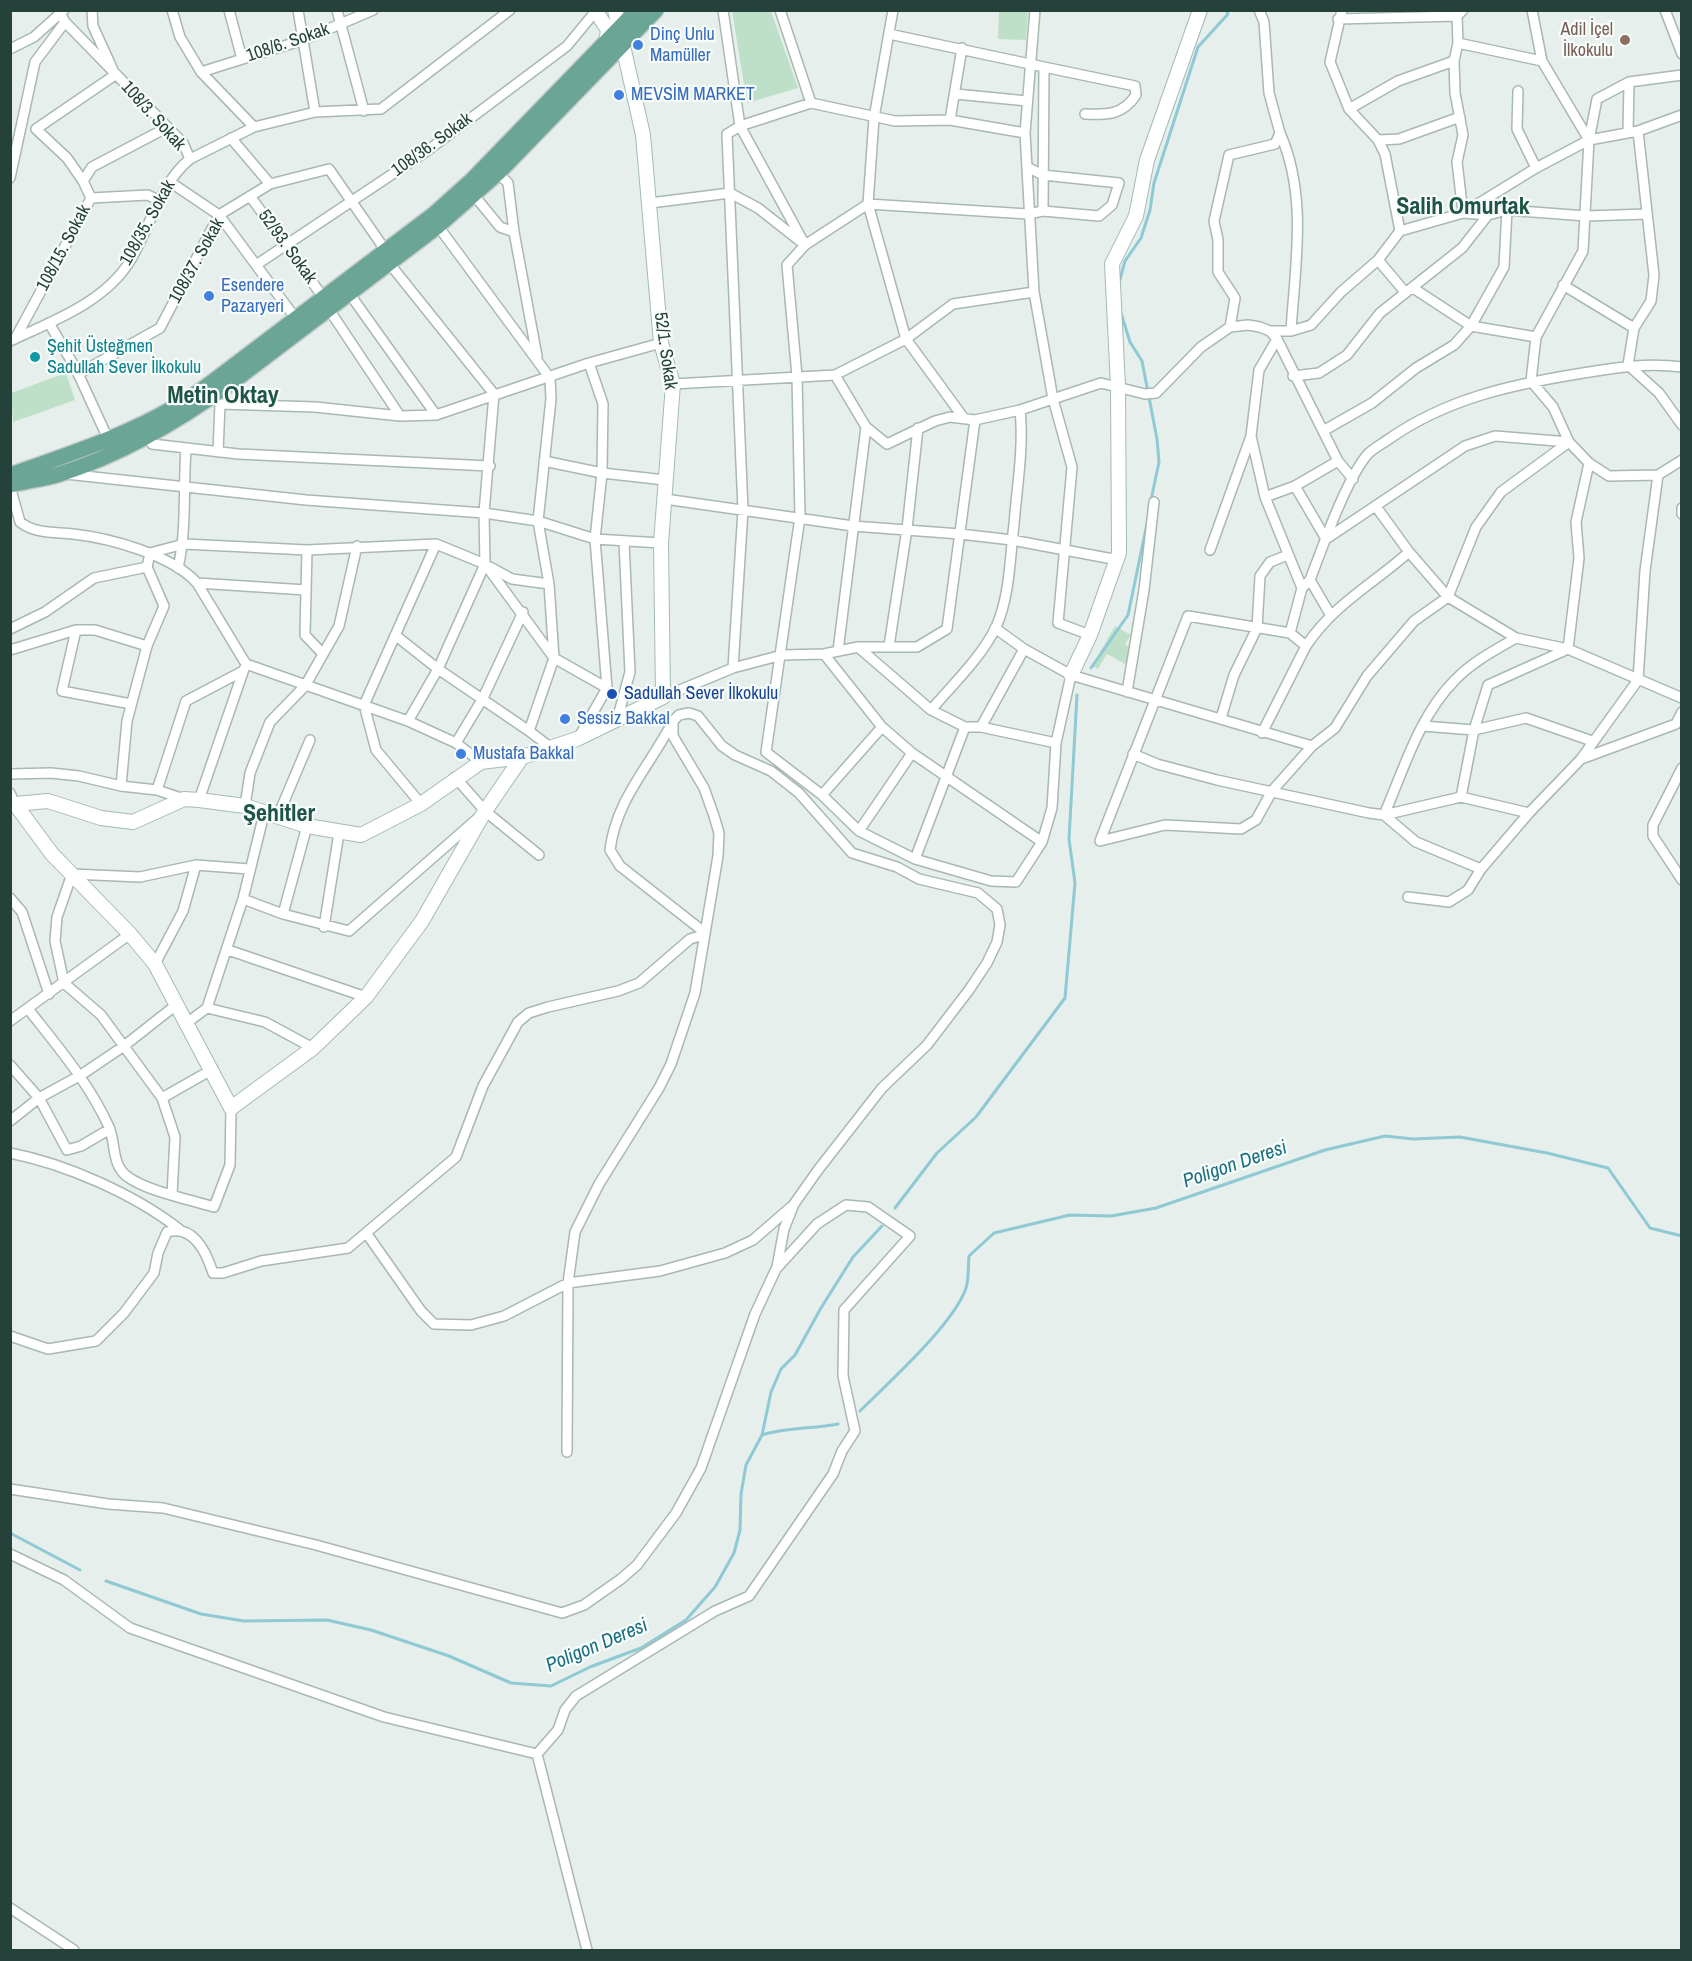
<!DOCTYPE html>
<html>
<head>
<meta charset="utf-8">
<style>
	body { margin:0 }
	#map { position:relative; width:1692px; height:1961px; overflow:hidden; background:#e6efeb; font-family:"Archivo Narrow",sans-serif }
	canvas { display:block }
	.frame { position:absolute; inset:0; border:12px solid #24423a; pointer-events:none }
</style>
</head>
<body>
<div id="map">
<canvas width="1692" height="1961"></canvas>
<div class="frame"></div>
</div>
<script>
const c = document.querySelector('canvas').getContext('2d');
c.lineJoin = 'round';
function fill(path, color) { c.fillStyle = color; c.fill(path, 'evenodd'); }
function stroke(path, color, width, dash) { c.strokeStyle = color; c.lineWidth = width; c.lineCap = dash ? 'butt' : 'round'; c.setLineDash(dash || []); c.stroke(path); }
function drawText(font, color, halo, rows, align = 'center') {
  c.font = font + ' "Archivo Narrow",sans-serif'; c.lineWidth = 4.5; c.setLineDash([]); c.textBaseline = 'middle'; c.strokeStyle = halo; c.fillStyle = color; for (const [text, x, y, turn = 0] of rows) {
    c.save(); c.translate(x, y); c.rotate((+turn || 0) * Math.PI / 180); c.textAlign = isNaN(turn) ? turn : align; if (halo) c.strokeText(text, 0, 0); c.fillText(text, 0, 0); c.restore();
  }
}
fill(new Path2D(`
	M732 11H771L798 88 747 103Z
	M999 11H1028L1026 40 998 39Z
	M66 373 75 400 13 422 11 393Z
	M1115 626 1131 635 1125 644 1133 649 1125 664 1107 654 1098 669 1092 666Z`), '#bfe0c8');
stroke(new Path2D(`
	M1119 283 1125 261 1141 238 1150 210 1154 183 1198 47 1228 14 1226 10
	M1121 313 1130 342 1142 361 1157 439 1159 462 1151 500
	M1091 668 1128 615 1148 519
	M895 1208 937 1153 976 1117 1065 998 1075 883 1069 839 1077 695
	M860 1411C888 1383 954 1324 966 1288 969 1279 968 1266 969 1256L994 1233 1070 1215 1111 1216 1156 1208 1325 1150 1385 1136 1413 1139 1460 1137 1547 1153 1608 1168 1650 1228 1682 1236
	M762 1435 771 1392 781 1369 795 1355 821 1308 853 1257 882 1226
	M10 1533 80 1570
	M106 1581 201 1614 244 1621 327 1620 371 1630 449 1656 511 1683 551 1686 590 1667 641 1648 686 1620 715 1587 734 1553 740 1530 741 1494 746 1465 762 1435C787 1427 813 1429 838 1424`), '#8ec9d4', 3);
const street = new Path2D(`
	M92 10 93 26 113 70
	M172 10 180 37 201 72 254 127
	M229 10 242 59
	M298 10 315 112
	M337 10 364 111
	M780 10 811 103
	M893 10 874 118 868 204 906 339 963 417
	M1035 10 1025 133 1034 292 1053 399 1072 467 1058 623 1090 635
	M1463 10 1457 16 1458 43 1542 61 1589 140 1583 251 1536 337 1531 381 1553 407 1569 442 1589 463 1609 476 1658 475 1645 571 1638 680 1581 759
	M1532 10 1542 61
	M1665 10 1682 54
	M1338 19 1457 16
	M65 22 183 143 190 159
	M889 34 1044 67 1043 211
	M1458 43 1454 61 1455 93 1463 135 1457 162 1463 213 1488 215 1507 210 1586 216 1647 214
	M10 49 34 37 64 10
	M1044 67 1135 86 1136 95C1123 115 1107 115 1085 114
	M201 72 303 40 373 10
	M1518 91 1517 129 1536 168
	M956 94 1027 101
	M1349 109 1398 81 1454 61
	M950 120 1025 133
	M1638 131 1654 275 1651 301 1634 328 1628 365 1659 393 1682 425
	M1280 133C1308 197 1295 264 1291 331
	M1628 133 1629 82
	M231 138 270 184
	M1378 140 1399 139 1460 117
	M1589 140 1597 99 1629 82 1682 75
	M1027 167 1043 175 1119 183 1112 205 1099 216 1043 211 1028 214 868 204 805 245 787 265 797 376 800 517 766 752 822 795 859 831 915 859 991 881 1016 882 1042 842 1052 808 1056 743 1071 675
	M498 173 508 183 514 232 537 356
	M10 178 35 62 65 22 60 13
	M83 181 67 158 36 129 115 75
	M170 182 219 215 299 323
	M473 194 500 227 514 232
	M250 196 323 297
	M91 198 148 195 160 201
	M650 203 730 193 758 208 805 245 740 126 723 10
	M438 226 550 378 551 399 538 521 549 584 554 658 607 688
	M1400 231 1463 213 1536 168 1589 140 1638 131 1682 115
	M1378 260 1405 292
	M389 263 494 394 484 513 485 564 438 669 408 721
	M256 265 427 151 567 46 595 12
	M1563 285 1634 328
	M1413 288 1471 326 1536 337
	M349 293 436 415
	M328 308 400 416
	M49 323 76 369 109 441
	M1230 327 1235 298 1218 272V240L1214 221 1229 155 1275 144 1280 133 1269 93 1264 22 1259 10
	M1270 331H1291L1311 325 1341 292 1378 260 1400 231 1385 154 1378 140 1349 109 1330 62 1342 10
	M15 339 91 198 83 181 92 167 166 128
	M10 341C53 321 105 302 130 261 150 228 160 183 190 159L254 127 315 112 381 109 510 10
	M78 374 160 328 219 215 270 184 329 169 386 251
	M835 375 906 339 953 304 1034 292
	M1293 376 1319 373 1347 355 1380 313 1462 248 1488 215
	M673 384 835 375 866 427 887 444 935 421 950 417 975 420 1020 410 1101 383 1145 394 1156 393 1201 347 1230 327 1248 325 1260 327 1270 331 1277 339 1338 461 1353 479
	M1323 431 1372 403 1416 368 1454 345 1471 326 1504 267 1507 210
	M1251 436 1265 497 1302 588
	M152 444 238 454 490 466
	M218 452 220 404 315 407 400 416 436 415 589 363 661 343
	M544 461 602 473 665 480
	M66 474 306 500 484 513 538 521 595 539 661 543
	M1658 475 1682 460
	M10 486 20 522C35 534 54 532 73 534 110 538 172 555 197 583L246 664 408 721 456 743 481 762
	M1295 486 1326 539 1465 446 1495 436 1569 442
	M1265 497 1295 486 1338 461
	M665 499 853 526 960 534 1012 540 1118 560
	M1377 508 1409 552 1448 597 1516 638 1568 649 1682 698
	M1682 508V514
	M307 550 305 635 323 654
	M1210 550 1251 436 1259 370 1277 339
	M490 567 512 579 549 584
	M178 568C187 529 183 488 186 448
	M1310 580 1330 614
	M197 583 306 590
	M995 628 1024 649 1071 675 1312 746
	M10 629 45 612 94 578 147 567
	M76 630 62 691 131 704
	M1290 633 1188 616 1100 841 1165 825 1241 829 1256 820 1272 791 1312 746 1335 728 1367 676 1414 621 1448 597 1476 527 1501 492 1569 442
	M395 635 438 669 529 731
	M889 646 907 529 918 428
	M1306 646C1334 604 1372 585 1409 552
	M858 647 931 710 965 727H981L1056 743
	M10 650 76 630H95L147 646
	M838 651 866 427
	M824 654 882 727 912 753 1042 842
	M733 668 743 510 727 134 740 126 811 103 895 121 950 120 962 48
	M1127 692 1144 590 1154 502
	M663 697 733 668 782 655 824 654 858 647H917L947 629 975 420
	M931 710C953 684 981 658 996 627 1010 596 1010 557 1014 524 1017 486 1024 447 1020 410
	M1221 718 1234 675 1257 628 1260 576 1270 562 1288 555
	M617 720 630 672 624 542
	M672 723C649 767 616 800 610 850L620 866 704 932
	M1423 726 1474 730 1526 718 1592 741
	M981 727 1024 649
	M1262 733 1306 646 1290 633 1302 588 1310 580C1323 546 1345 482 1367 455 1372 449 1382 444 1389 439 1446 399 1510 385 1577 374 1613 368 1646 362 1682 367
	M579 737 607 688 595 539 602 473 603 404 589 363
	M456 743 483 698 523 612
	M1133 754 1157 764 1217 780 1369 813 1384 815 1461 797 1529 813
	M1682 768 1653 825V836L1682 880
	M10 774 51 773 79 776 121 786 157 790 184 799
	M455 777 485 811 539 855
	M121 786 127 721 147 646 164 606 147 567 150 553 184 544 307 550 436 544 485 564 554 658 529 731 550 747
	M157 790 186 701 243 671
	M10 793 15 804
	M822 795 882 727
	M1461 797 1474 730 1488 685 1568 649 1579 558 1576 522 1589 463
	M199 800 244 669
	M421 804 376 750 364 705 436 544
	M245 806 250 773 270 722 305 686 339 626 357 546
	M277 818 310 740
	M859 831 912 753
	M915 859 965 727
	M1481 869 1416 842 1384 815C1404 769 1419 716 1455 680 1472 662 1495 650 1516 638
	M1408 897 1449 902 1468 890 1481 869 1529 813 1581 759 1676 724 1682 712
	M10 898 22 912 49 994
	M243 899 283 914 349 931 478 818
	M283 914 307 826
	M324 927 339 833
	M228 950 366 997
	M155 964 183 911 196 865
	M207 1008 265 1022 313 1048
	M29 1010C58 1047 89 1083 109 1127 116 1143 111 1165 128 1177 147 1191 191 1200 214 1207L230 1165 231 1108
	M10 1021 130 934
	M188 1022 207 1008 243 899 264 814
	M10 1065 39 1098 67 1150 81 1146 110 1129
	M162 1098 213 1069
	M10 1121 39 1098 81 1075 124 1046 176 1005
	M10 1153C66 1164 134 1194 179 1229
	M172 1195 175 1137 162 1098 101 1015 64 983 55 941 57 917 72 874 140 877 196 865 249 869
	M367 1234 421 1311 434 1324 471 1325 504 1316 568 1283 660 1271 725 1253 753 1240 791 1207
	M10 1336 48 1349 96 1341 124 1313 154 1273 158 1253 167 1232C193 1224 206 1251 213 1273H223L261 1261 348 1248 456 1157 483 1086 518 1022 529 1013 548 1007 618 991 639 983 690 939 703 935
	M567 1452 568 1283 575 1232 599 1184 659 1088 671 1064 695 993 718 856 719 833 714 816 704 788 673 736V721L679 715 689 713 698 716 722 746 735 755 771 771 799 793 852 853 897 867 919 879 978 893 997 909 1000 925 997 942 987 963 969 990 927 1045 882 1088 818 1170 794 1204 784 1229 777 1267
	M10 1489 108 1504 163 1508 316 1545 562 1613 584 1605 621 1579 637 1565 676 1513 701 1468 755 1314 776 1269 817 1224 846 1205 868 1207 910 1236 844 1310 843 1376 855 1431 842 1451 833 1474 749 1596 715 1611 576 1696 565 1710 558 1730 537 1754 384 1717 130 1628 64 1580 10 1554
	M537 1754 587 1950
	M10 1908 74 1950`);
const secondary = new Path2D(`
	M595 10 608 30 606 44
	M1071 675 1090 635 1119 553 1118 386 1112 264 1136 216 1147 160 1200 10
	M15 804 48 801 101 818 133 822 184 799 199 800 245 806 307 826 361 835 421 804 481 762 522 757 577 739 663 697 661 543 673 384 661 343 643 135 615 10
	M15 804 52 854 130 934 155 964 231 1108 313 1048 366 997 422 921 485 811 522 757`);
const primary = new Path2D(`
	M10 475C79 451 148 429 207 386L433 215 472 180 637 10
	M10 485C27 481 44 479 60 474 120 455 180 420 231 383L438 226 498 173 656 10`);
stroke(street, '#a8b8b2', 12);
stroke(secondary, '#a4bbb3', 16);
stroke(primary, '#c2cac8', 18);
stroke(street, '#fff', 9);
stroke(secondary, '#fff', 14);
stroke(primary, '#6aa596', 15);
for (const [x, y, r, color] of [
	[1625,40,6,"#8d6e63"],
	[638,45,6,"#3f7fe0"],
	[619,95,6,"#3f7fe0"],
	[209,296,6,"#3f7fe0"],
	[35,357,6,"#0f9aa8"],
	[612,694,6,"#1a4fb4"],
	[565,719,6,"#3f7fe0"],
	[461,754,6,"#3f7fe0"]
]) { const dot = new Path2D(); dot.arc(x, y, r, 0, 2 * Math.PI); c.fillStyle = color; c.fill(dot); stroke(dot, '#f7fbf9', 2); }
drawText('18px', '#785e54', '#f7fbf9', [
	["Adil İçel",1613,30],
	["İlkokulu",1613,51]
], 'right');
drawText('18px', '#366cbe', '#f7fbf9', [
	["Dinç Unlu",650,35],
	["Mamüller",650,56],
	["MEVSİM MARKET",631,95],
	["Esendere",221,286],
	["Pazaryeri",221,307],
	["Sessiz Bakkal",577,719],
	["Mustafa Bakkal",473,754]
], 'left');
drawText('18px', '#24423a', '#f7fbf9', [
	["108/6. Sokak",288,43,-19],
	["108/3. Sokak",153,116,48],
	["108/36. Sokak",432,145,-36],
	["108/35. Sokak",148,223,-61],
	["52/93. Sokak",287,247,54],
	["108/15. Sokak",64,248,-62],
	["108/37. Sokak",197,261,-61],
	["52/1. Sokak",665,351,82]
]);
drawText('18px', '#0d838f', '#f7fbf9', [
	["Şehit Üsteğmen",47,347],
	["Sadullah Sever İlkokulu",47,368]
], 'left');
drawText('18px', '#164399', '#f7fbf9', [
	["Sadullah Sever İlkokulu",624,694]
], 'left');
drawText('italic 20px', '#1c6f80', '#f7fbf9', [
	["Poligon Deresi",1235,1165,-19],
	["Poligon Deresi",597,1646,-23]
]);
drawText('bold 24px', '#1f5548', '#f7fbf9', [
	["Salih Omurtak",1463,208],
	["Metin Oktay",223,397],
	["Şehitler",279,815]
]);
</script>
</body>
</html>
